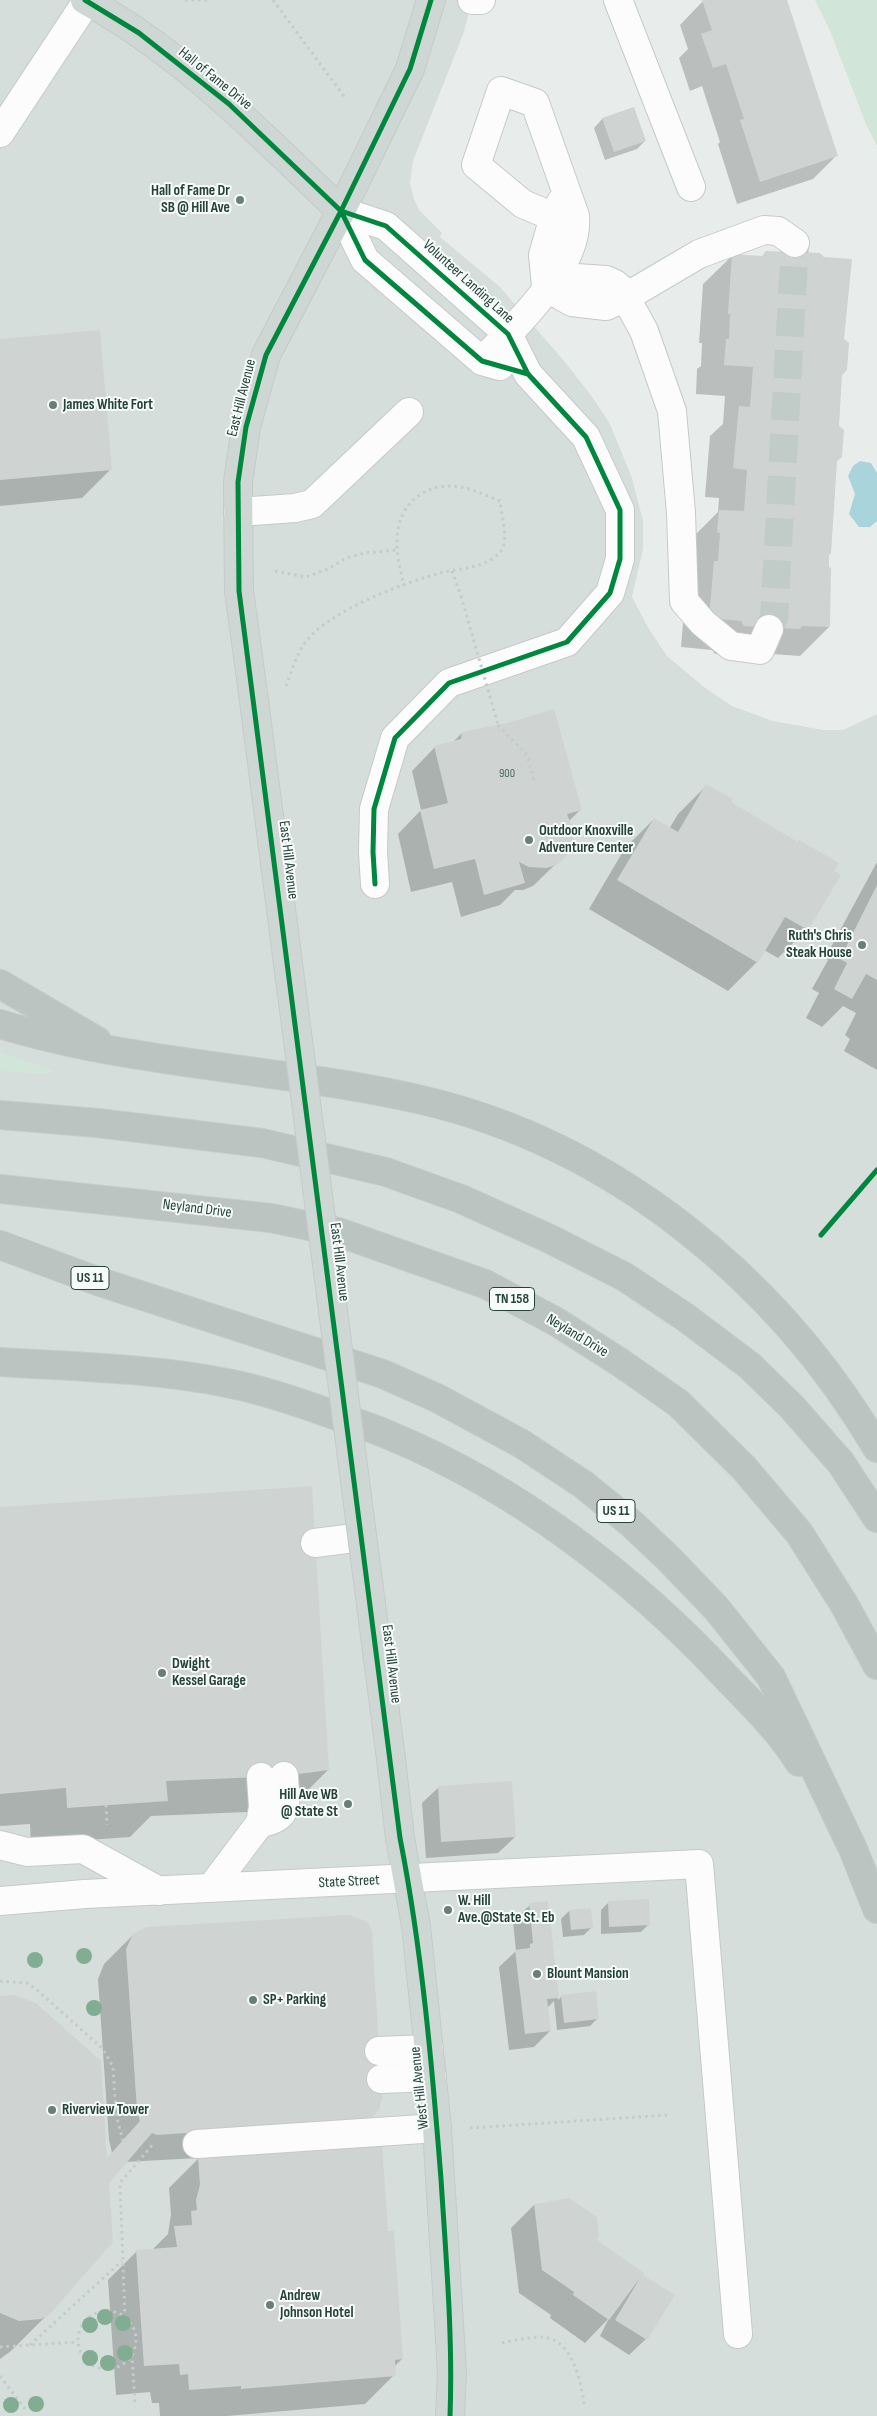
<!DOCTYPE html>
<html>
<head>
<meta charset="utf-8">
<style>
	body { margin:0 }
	canvas { display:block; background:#e8edeb }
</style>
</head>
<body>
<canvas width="877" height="2416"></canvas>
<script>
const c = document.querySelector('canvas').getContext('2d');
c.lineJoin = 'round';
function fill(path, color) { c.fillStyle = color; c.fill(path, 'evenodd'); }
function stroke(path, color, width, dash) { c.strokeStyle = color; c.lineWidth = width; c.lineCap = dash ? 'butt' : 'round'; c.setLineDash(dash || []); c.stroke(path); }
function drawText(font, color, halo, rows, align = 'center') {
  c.font = font + ' "Sofia Sans Condensed",sans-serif'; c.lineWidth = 4; c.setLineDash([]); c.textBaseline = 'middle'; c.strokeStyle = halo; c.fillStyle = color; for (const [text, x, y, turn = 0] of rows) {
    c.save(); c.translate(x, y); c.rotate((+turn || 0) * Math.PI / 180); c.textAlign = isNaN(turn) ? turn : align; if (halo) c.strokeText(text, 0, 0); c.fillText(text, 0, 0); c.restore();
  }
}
fill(new Path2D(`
	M0 0H472L464 32 413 161 410 184 414 199 419 210 442 233 440 237 500 287 565 362 593 398 610 424 632 478 643 521V549L632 597 649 629 667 656 704 687 732 706 773 721 823 730H843L877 714V2416H0Z`), '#d6dedb');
fill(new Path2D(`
	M815 0H877V146L866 124 830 31Z
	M0 1052 55 1071 45 1074 0 1071Z`), '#d1e6d8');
fill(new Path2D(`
	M860 461 871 463 877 473V521L870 527H859L849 514 855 494 848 476 853 466Z`), '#a9d4db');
fill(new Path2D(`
	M707 0H786L836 156 813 179 737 204 718 144 720 142 702 86 690 91 679 58 688 49 680 25 703 1Z
	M634 109 645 141 637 149 605 160 594 128 602 119Z
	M732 256 840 376 830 553 828 556 829 627 800 656 772 654 770 657 715 654 712 650 681 647 690 540 718 512 719 498 705 497 710 436 723 424 725 396 696 394 697 369 701 366 702 343H699L703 284Z
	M0 341 111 469 82 498 0 506Z
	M462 733 581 809 568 822 566 854 533 886 523 890H515L500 905 461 917 452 882 411 892 398 834 421 810 412 771 435 747 453 742Z
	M707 785 729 803 798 843 807 929 778 958 764 950 757 962 728 991 589 909 625 848 654 819 669 829 678 814Z
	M877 862V1070L844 1051 850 1039 845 1035 856 1013 843 1006 822 1027 806 1018 819 993 812 989 828 960 825 958Z
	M0 1508 328 1770 292 1806 247 1812 151 1816 130 1837 31 1844 30 1824 0 1826Z
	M439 1787 515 1837 498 1853 426 1858 422 1803Z
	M547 1902 558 2000 562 1996 598 2018 590 2026 557 2030 554 2001 547 2008 550 2031 534 2047 509 2050 499 1967 516 1951 513 1921 530 1905Z
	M609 1902 649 1924 641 1932 601 1934V1910Z
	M569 1911 592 1927 584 1935 563 1937 561 1919Z
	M133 1935 350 2137 386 2232 402 2359 394 2367V2375L365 2404 227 2416H160L159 2403H152L150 2392 116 2395 108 2280 137 2251 152 2250 168 2234 171 2214 169 2188 199 2158 125 2162 108 2182 56 2306 11 2351 0 2359V1998L106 2160 112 2153 109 2140 98 1979 104 1964Z
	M534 2205 595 2241 639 2280 646 2339 629 2355 600 2336 609 2318 585 2343 550 2318 551 2315 519 2293 511 2228Z`), '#0003');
fill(new Path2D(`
	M702 0H787L838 156 760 182 740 120 744 119 726 64 713 68 701 34 712 30Z
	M634 107 646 141 614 152 602 118Z
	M766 251 820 253 824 257 852 259 844 339 849 343 847 370 842 375 839 426 844 430 842 457 837 461 831 554 829 553V567L831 568 830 627 802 626 800 629 744 626 741 621 709 618 714 561H718L720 533 717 532 719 510 744 511 747 470 733 468 739 406 750 407 753 367 724 365 726 339H729L730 314H728L732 254 762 256Z
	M100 330 112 470 0 480V339Z
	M554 709 582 810 567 814 574 832 572 844 567 855 558 864 547 868 529 867 519 862 525 883 484 895 475 859 434 869 420 810 448 803 434 746 461 739 462 732 511 722Z
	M706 784 733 799 731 802 798 842 799 840 839 863 834 871 841 875 808 930 785 917 758 963 617 880 654 818 678 832Z
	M877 885V980L866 974 852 999 834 989 847 963 840 959Z
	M312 1486 329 1770 284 1776 166 1781 168 1801 67 1808 66 1788 0 1794V1507Z
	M512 1781 516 1837 441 1842 438 1786Z
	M649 1899 650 1925 609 1927 608 1901Z
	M548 1901 559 1998 547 1999 551 2031 525 2034 515 1950 530 1948V1944L533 1943 529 1903Z
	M591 1908 593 1928 571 1930 569 1910Z
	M349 1915 363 1920 369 1924 372 1931 382 2098 380 2108 374 2116 367 2120 358 2121 157 2135 152 2133 109 2183 113 2242 49 2315 41 2319 19 2321 0 2313V1996L14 1995 36 2003 101 2061 107 2158 140 2121 137 2110 126 1949 133 1934 146 1927Z
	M596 1991 599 2019 564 2023 561 1995Z
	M382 2142 388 2231H394L403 2359 395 2360 396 2376 241 2389V2386L189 2390 188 2374 180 2375 179 2364 144 2366 136 2250 177 2247 174 2226 192 2225 191 2211 197 2210 196 2200 200 2185 198 2158Z
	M569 2198 597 2217 599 2237 597 2240 644 2273 643 2275 675 2295 647 2340 615 2320 640 2278 609 2320 573 2295 574 2292 542 2270 534 2204Z`), '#cfd4d2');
stroke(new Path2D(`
	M769 629 774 618 795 243`), '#c1cbc8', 28, [28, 14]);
const minor = new Path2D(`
	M472 0H481
	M618 0 691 187
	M0 133 87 1
	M341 211 386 226 508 334 528 374 586 437 620 510V559L610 593 567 642 449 683 395 738 374 809 373 852 375 884
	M341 211 365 260 482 361 500 366
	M546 287 576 278 606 280 615 284 621 289 644 331 672 411 681 513 684 601 703 623 731 646 760 650 769 629
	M546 287 572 302 606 306 626 297 699 254 764 230 778 231 795 243
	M546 287 543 255 554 217 561 202
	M482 361C515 326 580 267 575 216L535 103 501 91 476 165 523 204 554 217
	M238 512 295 508 312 504 409 412
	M315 1543 362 1537
	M260 1823C292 1818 285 1802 284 1776
	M0 1845 27 1852 83 1849 159 1891
	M211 1888 260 1823 263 1807 261 1777
	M0 1901 85 1894 699 1864 738 2334
	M379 2051 429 2049
	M381 2079 432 2077
	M197 2144 437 2128`);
const major = new Path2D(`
	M85 0C183 53 261 135 341 211
	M253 693 239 591 238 482 246 427 266 355 341 211 410 69 431 0
	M391 1759 400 1838 416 1926 437 2128 452 2372 450 2416`);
const highway = new Path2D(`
	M0 984 97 1041
	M0 1024C137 1066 283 1068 422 1100 614 1145 778 1280 877 1448
	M0 1115 98 1123 262 1143 386 1172 461 1199 548 1238 625 1277 685 1317 750 1366 792 1407 841 1463 877 1518
	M0 1189 271 1218 338 1232 485 1284 555 1321 621 1363 678 1403 744 1468 799 1533 844 1604 877 1665
	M0 1245 97 1281 383 1374 437 1398 522 1444 584 1485 632 1524 669 1559 716 1608 771 1677 853 1849 877 1909
	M0 1362C78 1367 155 1368 232 1384 267 1391 301 1403 334 1415 353 1422 373 1428 391 1436 518 1489 633 1577 726 1677 751 1703 780 1731 799 1762`);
stroke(minor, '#c5cac8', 30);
stroke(major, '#c3ccc9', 30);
stroke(highway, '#c3ccc9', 30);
stroke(new Path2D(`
	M185 0H207
	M273 0 346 99
	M275 571 306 577 330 568 346 558 365 553 398 550
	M452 571 461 596
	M286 686C291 673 296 656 304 644 327 611 405 582 444 572 462 568 486 568 500 552 510 542 501 514 500 501 487 496 473 489 460 487 425 481 397 505 397 540 396 555 401 572 404 586
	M498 725 527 755 534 781
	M106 1805 107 1825
	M0 1981 27 1983 37 1990 103 2049 113 2067 116 2115 123 2141
	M470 2128 669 2115
	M78 2340a29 29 0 1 1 58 0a29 29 0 1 1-58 0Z
	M125 2318 120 2183 154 2143
	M502 2343C515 2340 528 2337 541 2337 574 2338 581 2384 585 2408
	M30 2345 122 2261
	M0 2347 78 2342
	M132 2354 135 2404
	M0 2376 26 2410`), '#c3ccca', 3, [2.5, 4]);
stroke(minor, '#fcfcfc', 28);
stroke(major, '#cfd7d5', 28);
stroke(highway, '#bcc4c2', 28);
const majorBridge = new Path2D(`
	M253 693 391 1759`);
stroke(majorBridge, '#c3ccc9', 30, []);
stroke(new Path2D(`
	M461 596 498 725`), '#c3ccca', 3, [2.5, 4]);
stroke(majorBridge, '#cfd7d5', 28);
stroke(new Path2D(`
	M85 0 139 33 229 104 341 211 365 260 482 361 528 374
	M431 0 410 69 341 211 266 355 246 427 238 482 239 591 400 1838C422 1950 432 2065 441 2179 446 2258 453 2337 450 2416
	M341 211 386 226 508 334 528 374 586 437 620 510V559L610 593 567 642 449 683 395 738 374 809 373 852 375 884
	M821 1235 877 1170`), '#00873e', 5);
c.fillStyle = '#81ae93';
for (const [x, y] of [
	[84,1956],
	[35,1960],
	[94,2008],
	[105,2317],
	[123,2323],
	[90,2325],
	[125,2353],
	[90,2358],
	[108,2363],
	[36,2404],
	[11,2405]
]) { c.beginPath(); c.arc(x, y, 8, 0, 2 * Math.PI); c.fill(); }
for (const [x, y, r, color] of [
	[240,200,5,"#697e78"],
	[53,405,5,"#697e78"],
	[529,840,5,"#697e78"],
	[862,945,5,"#697e78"],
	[162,1673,5,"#697e78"],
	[348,1804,5,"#697e78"],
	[448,1910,5,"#697e78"],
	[537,1974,5,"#697e78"],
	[253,2000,5,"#697e78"],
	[52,2110,5,"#697e78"],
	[270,2305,5,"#697e78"]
]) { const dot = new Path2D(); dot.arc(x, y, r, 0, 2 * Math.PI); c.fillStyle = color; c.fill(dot); stroke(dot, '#f7fbf9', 2); }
drawText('12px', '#506761', null, [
	["900",507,774]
]);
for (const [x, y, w] of [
	[90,1278,38],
	[512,1299,45],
	[616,1511,38]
]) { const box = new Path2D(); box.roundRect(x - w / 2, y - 11.5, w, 23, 4); c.fillStyle = '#f7fbf9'; c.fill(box); stroke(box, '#24423a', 1); }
drawText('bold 14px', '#24423a', null, [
	["US 11",90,1278],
	["TN 158",512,1299],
	["US 11",616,1511]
]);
drawText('15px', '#24423a', '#f7fbf9', [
	["Hall of Fame Drive",215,79,39],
	["Volunteer Landing Lane",468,282,42],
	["East Hill Avenue",242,398,-76],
	["East Hill Avenue",288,860,83],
	["Neyland Drive",197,1209,7],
	["East Hill Avenue",339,1262,83],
	["Neyland Drive",577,1336,31],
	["East Hill Avenue",391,1664,83],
	["State Street",349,1882,-3],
	["West Hill Avenue",420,2088,-96]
]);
drawText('bold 15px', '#24423a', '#f7fbf9', [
	["Hall of Fame Dr",230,191,"right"],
	["SB @ Hill Ave",230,208,"right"],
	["James White Fort",63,405],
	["Outdoor Knoxville",539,831],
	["Adventure Center",539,848],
	["Ruth's Chris",852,936,"right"],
	["Steak House",852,953,"right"],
	["Dwight",172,1664],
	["Kessel Garage",172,1681],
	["Hill Ave WB",338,1795,"right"],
	["@ State St",338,1812,"right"],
	["W. Hill",458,1901],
	["Ave.@State St. Eb",458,1918],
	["Blount Mansion",547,1974],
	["SP+ Parking",263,2000],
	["Riverview Tower",62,2110],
	["Andrew",280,2296],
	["Johnson Hotel",280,2313]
], 'left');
</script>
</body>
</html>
